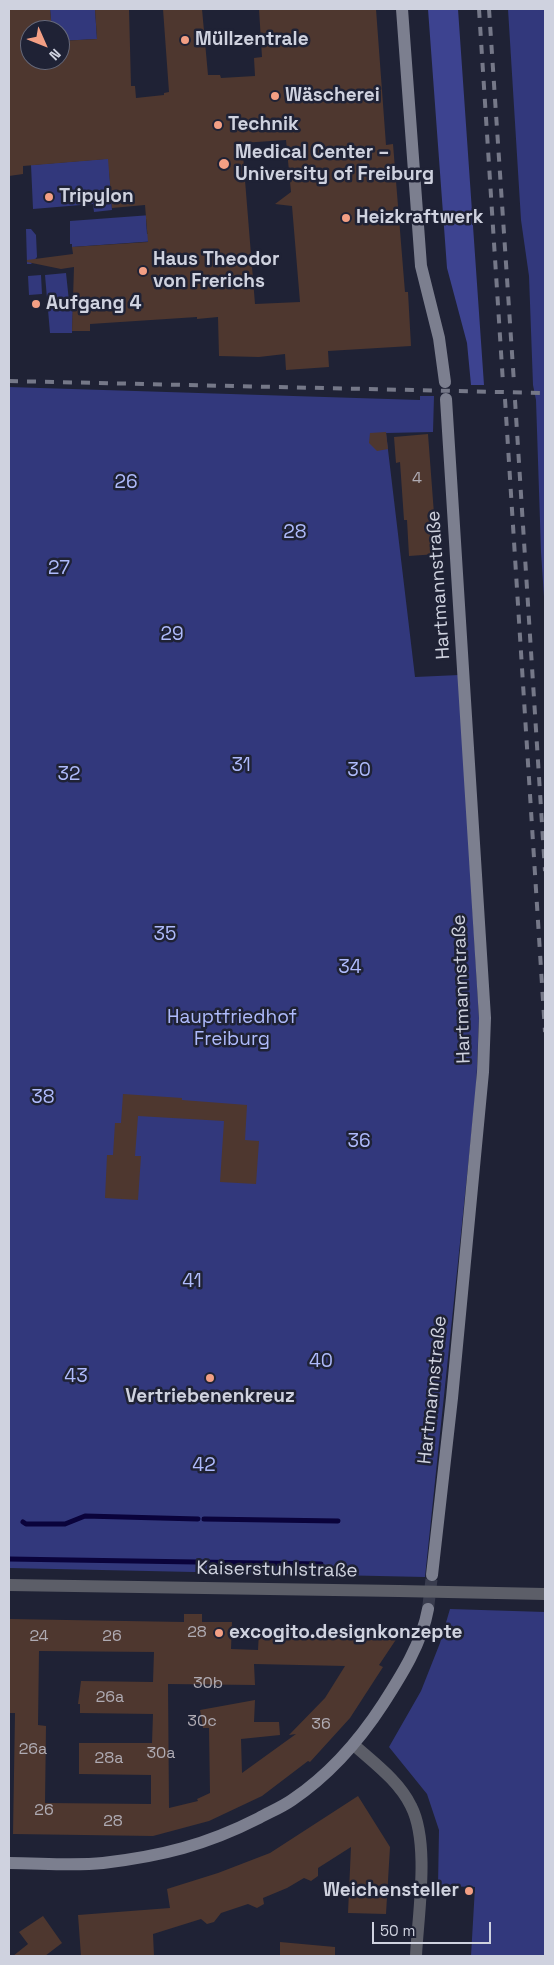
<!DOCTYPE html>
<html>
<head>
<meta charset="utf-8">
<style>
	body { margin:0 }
	#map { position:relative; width:554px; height:1965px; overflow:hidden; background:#1f2235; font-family:"Space Grotesk",sans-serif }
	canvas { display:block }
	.frame { position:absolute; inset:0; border:10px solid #cfd2df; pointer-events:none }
	.north { position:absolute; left:20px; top:20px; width:50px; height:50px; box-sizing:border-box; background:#1f2235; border:1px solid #656879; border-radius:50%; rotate:134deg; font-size:14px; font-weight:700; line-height:20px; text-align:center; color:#cfd2df }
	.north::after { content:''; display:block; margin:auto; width:18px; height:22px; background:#f39f84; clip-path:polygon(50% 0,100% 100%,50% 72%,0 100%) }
	.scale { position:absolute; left:372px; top:1922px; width:119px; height:22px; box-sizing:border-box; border:2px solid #cfd2df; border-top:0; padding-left:6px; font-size:15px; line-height:18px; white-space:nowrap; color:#cfd2df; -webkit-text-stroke:4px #1f2235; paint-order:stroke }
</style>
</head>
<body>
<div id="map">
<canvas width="554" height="1965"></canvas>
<div class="frame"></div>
<div class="north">N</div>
<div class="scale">50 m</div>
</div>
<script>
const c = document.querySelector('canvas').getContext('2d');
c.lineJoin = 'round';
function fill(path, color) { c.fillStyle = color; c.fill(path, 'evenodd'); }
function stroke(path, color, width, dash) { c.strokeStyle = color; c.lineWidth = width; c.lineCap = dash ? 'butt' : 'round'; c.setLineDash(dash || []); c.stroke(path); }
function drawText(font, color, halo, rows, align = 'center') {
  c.font = font + ' "Space Grotesk",sans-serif'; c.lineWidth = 5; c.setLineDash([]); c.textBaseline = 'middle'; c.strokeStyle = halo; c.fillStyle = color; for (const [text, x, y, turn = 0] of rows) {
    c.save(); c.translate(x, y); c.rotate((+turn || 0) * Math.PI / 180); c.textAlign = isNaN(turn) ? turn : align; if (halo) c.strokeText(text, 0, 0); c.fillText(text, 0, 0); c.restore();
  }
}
fill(new Path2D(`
	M50 9H95L97 39 60 41V30H52Z
	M508 9H545V612L541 552 536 400 533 385 529 276 521 220Z
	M116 158 109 167 112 210 94 212 93 204 33 209 31 165Z
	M151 215 155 218 146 219 147 234H161L184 239 72 247V244H70V221Z
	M26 229H31L36 235 37 257 31 264H27Z
	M66 273 69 301 73 308 72 333H50L45 275Z
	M41 275 42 294 29 295 28 276Z
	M9 387 420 400V396H434L433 432 386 433 415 677 459 675 479 1018 476 1090 425 1577 9 1568Z
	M450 1609 545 1612V1956H471L475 1887 438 1886 439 1830 427 1794 389 1747 421 1691 440 1643Z`), '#32387c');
fill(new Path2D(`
	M428 9H458L484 385H471L467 343 447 268Z`), '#3d4390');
stroke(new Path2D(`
	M204 1519 338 1521
	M23 1522 26 1524H65L85 1516 198 1519
	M9 1559 321 1564`), '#0a033b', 5);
fill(new Path2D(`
	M9 9H50L52 30H30V60H60V41L97 39 95 9H129L131 86H135L136 98 164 95V93L169 92 163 9H202L208 75H220L221 78 255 76 254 58 262 57 259 9H376L386 145 393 144 404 280 405 292H408L411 346 328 351 329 367 286 370 285 354 259 357 219 356 218 317 197 319V317L90 324V331H72L74 267 61 269 27 262V260L73 254 72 247 148 242 145 205 112 208 108 159 23 166V174L9 176ZM286 140 291 192 275 204 292 206 300 302 255 304 242 143Z
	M386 432 388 449 377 451 369 443 370 433Z
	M428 434 437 554 409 556 407 520H404L400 462 396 463 394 437Z
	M123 1094 182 1098V1100L247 1105 245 1140 259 1141 256 1184 220 1182 224 1121 138 1116 135 1156H141L138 1200 105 1198 107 1155H113L115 1123H121Z
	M184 1614H202V1622H232L231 1649 258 1650 259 1632 399 1635 379 1665 383 1667 350 1718 310 1762 308 1761 262 1796 209 1821 153 1836 13 1834 15 1713H9V1619L184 1622ZM39 1651 154 1652 153 1682 81 1681 78 1704H80V1713L153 1714 152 1743H79V1774L151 1775V1804L45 1803 46 1726 38 1725ZM254 1664 345 1666 325 1698 289 1735 296 1734 242 1773 241 1739 280 1735 279 1722H254L255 1700 200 1710 203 1728H209L210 1793 197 1799 198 1801 169 1808 168 1684 255 1685Z
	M358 1796 390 1847 386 1914 348 1913 351 1847 318 1868V1876L311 1881 304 1878 287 1888 263 1898 264 1904 257 1908 248 1904 221 1913 214 1922 207 1924 201 1919 153 1934 154 1956H81L78 1915 170 1908 167 1889 218 1873 270 1853Z
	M43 1916 62 1943 45 1956H13L28 1944 19 1932Z
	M280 1942 335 1947V1956H280Z`), '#4e372f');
stroke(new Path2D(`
	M428 1609 432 1575`), '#393c4e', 12, [12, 6]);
stroke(new Path2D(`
	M9 1585 399 1591
	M354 1745C374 1763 399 1781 411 1806 430 1843 418 1914 416 1956`), '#5c5e68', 12);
stroke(new Path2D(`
	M402 9 421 266 439 338 445 382
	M432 1575 452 1398 483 1072 485 1018 446 399
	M9 1863C40 1863 73 1866 103 1863 162 1856 206 1845 259 1818 270 1812 282 1807 292 1800 329 1775 359 1741 383 1704 401 1676 422 1643 428 1609`), '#7c7f8f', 12);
stroke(new Path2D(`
	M479 9 503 383
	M489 9 514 383
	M9 381 545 393
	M505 399 545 1032
	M515 400 545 871`), '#757888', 4, [9, 9]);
stroke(new Path2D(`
	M399 1591 545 1594`), '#5c5e68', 12);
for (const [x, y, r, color] of [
	[185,40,5,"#f39f84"],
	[275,96,5,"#f39f84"],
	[218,125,5,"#f39f84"],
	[224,164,6,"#f39f84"],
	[49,197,5,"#f39f84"],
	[346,218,5,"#f39f84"],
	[143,271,5,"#f39f84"],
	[36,304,5,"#f39f84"],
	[210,1378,5,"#f39f84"],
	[219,1633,5,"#f39f84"],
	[469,1891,5,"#f39f84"]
]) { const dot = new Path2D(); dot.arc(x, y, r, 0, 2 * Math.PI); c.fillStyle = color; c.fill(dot); stroke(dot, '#1f2235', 2); }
drawText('16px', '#afabb3', null, [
	["4",417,479],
	["28",197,1633],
	["24",39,1637],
	["26",112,1637],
	["30b",208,1684],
	["26a",110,1698],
	["30c",202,1722],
	["36",321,1725],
	["26a",33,1750],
	["30a",161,1754],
	["28a",109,1759],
	["26",44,1811],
	["28",113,1822]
]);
drawText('bold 19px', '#cfd2df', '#1f2235', [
	["Müllzentrale",195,40],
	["Wäscherei",285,96],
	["Technik",228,125],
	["Medical Center –",235,153],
	["University of Freiburg",235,175],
	["Tripylon",59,197],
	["Heizkraftwerk",356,218],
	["Haus Theodor",153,260],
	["von Frerichs",153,282],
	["Aufgang 4",46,304],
	["Vertriebenenkreuz",210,1397,"center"],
	["excogito.designkonzepte",229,1633],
	["Weichensteller",459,1891,"right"]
], 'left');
drawText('19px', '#afbbfc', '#1f2235', [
	["26",126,483],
	["28",295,533],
	["27",59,569],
	["29",172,635],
	["31",241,766],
	["30",359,771],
	["32",69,775],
	["35",165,935],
	["34",350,968],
	["Hauptfriedhof",232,1018],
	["Freiburg",232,1040],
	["38",43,1098],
	["36",359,1142],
	["41",192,1282],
	["40",321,1362],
	["43",76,1377],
	["42",204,1466]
]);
drawText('19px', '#cfd2df', '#1f2235', [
	["Hartmannstraße",439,585,-94],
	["Hartmannstraße",462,989,-92],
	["Hartmannstraße",433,1390,-84],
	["Kaiserstuhlstraße",277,1570,1]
]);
</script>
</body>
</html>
